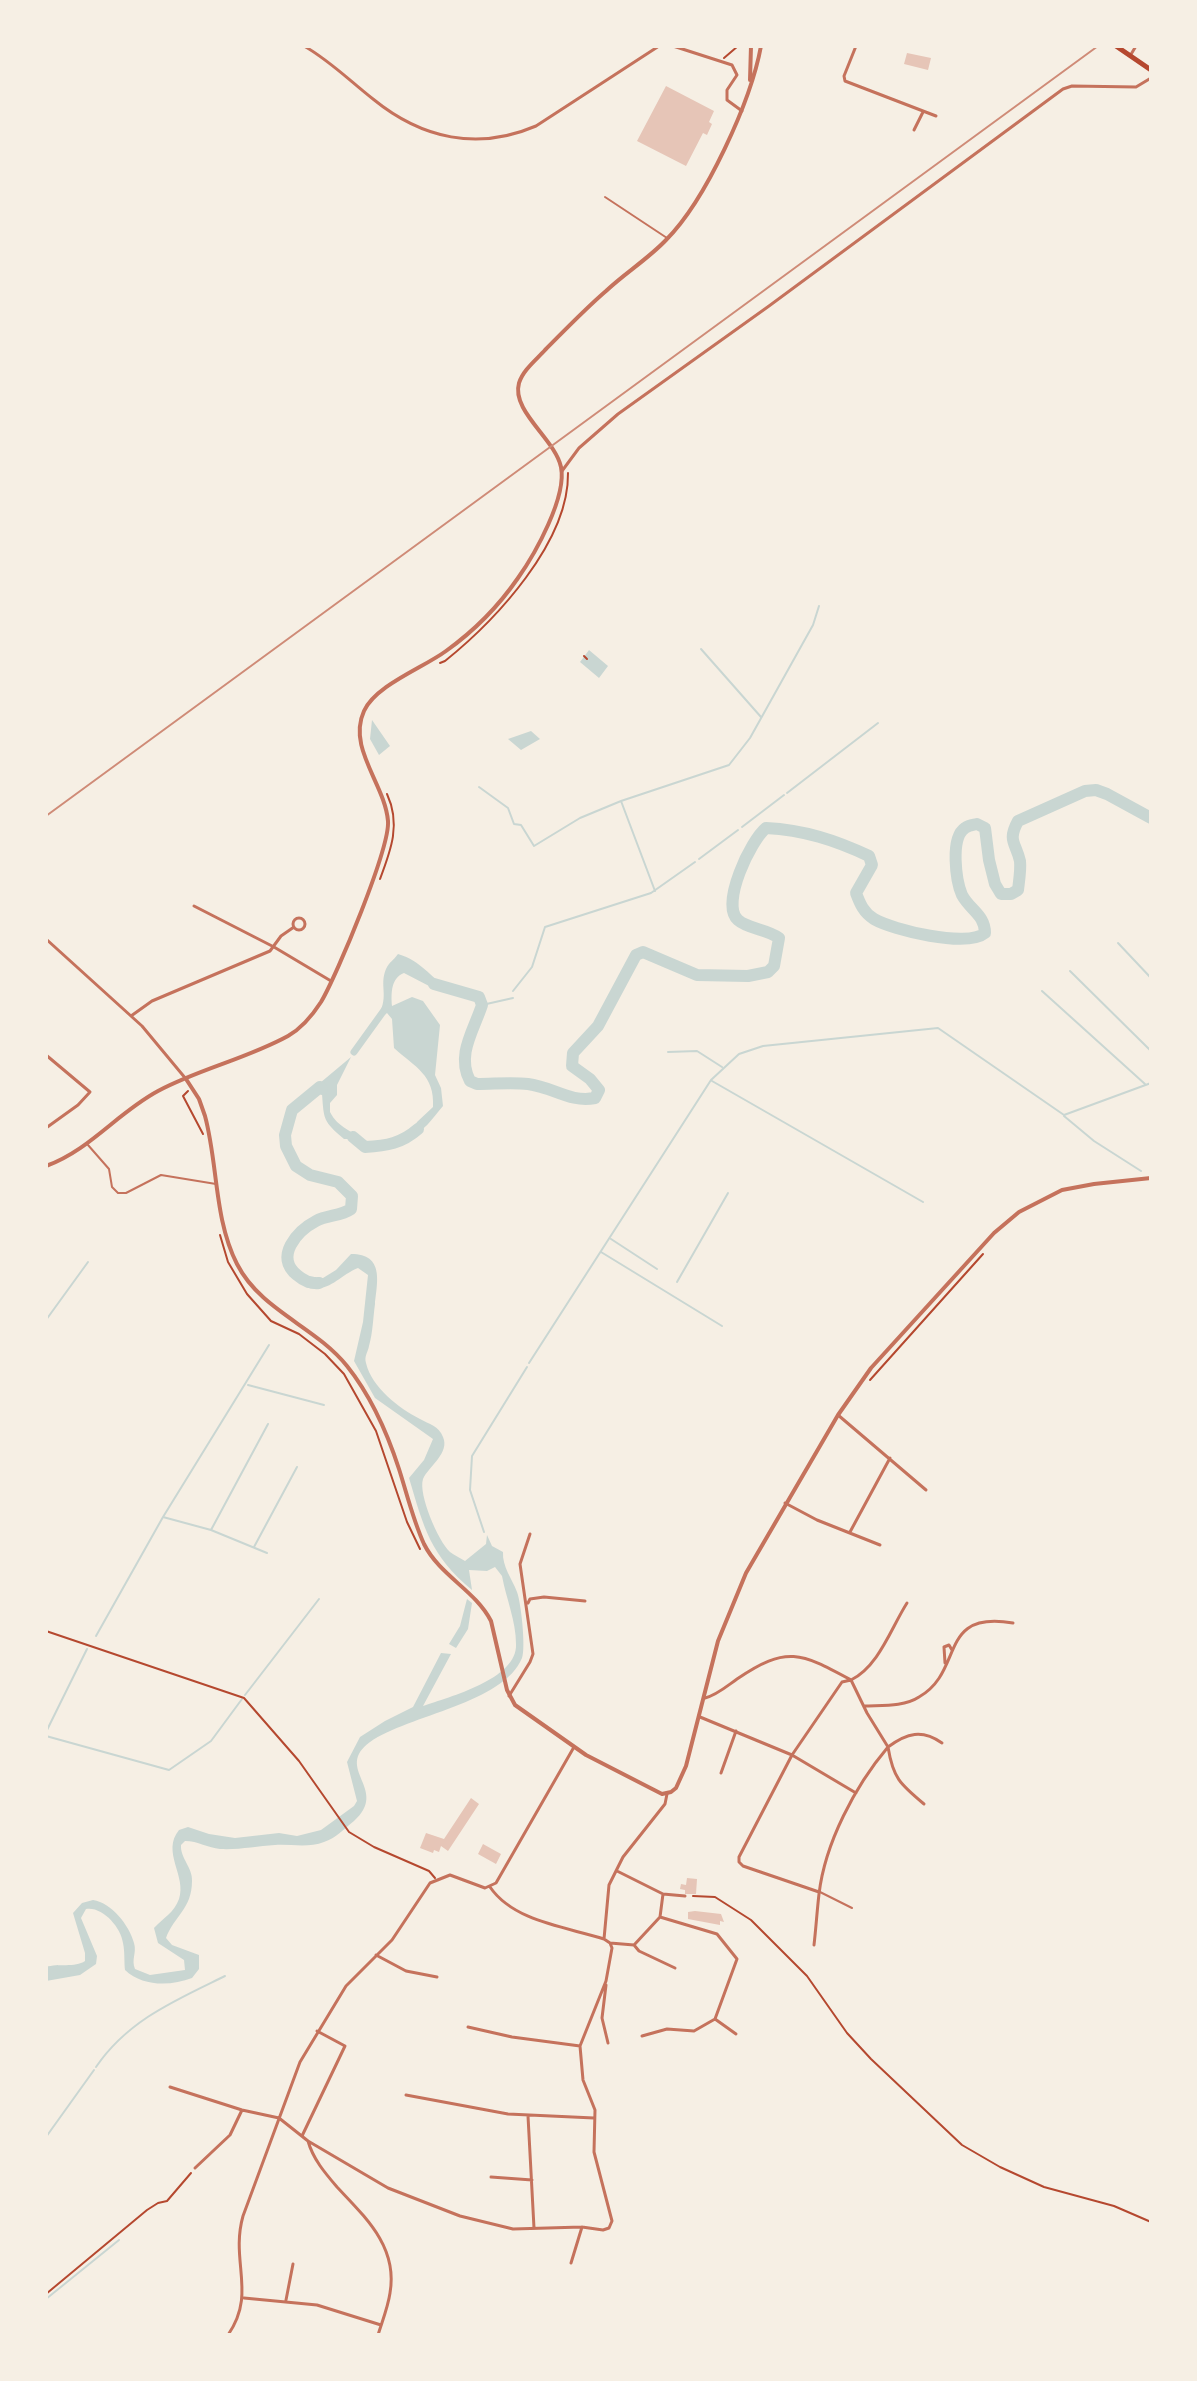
<!DOCTYPE html>
<html>
<head>
<meta charset="utf-8">
<style>
	body { margin:0 }
	#map { position:relative; width:1197px; height:2381px; overflow:hidden; background:#f6efe4; font-family:"DM Sans",sans-serif }
	canvas { display:block }
	.frame { position:absolute; inset:0; border:48px solid #f6efe4; pointer-events:none }
</style>
</head>
<body>
<div id="map">
<canvas width="1197" height="2381"></canvas>
<div class="frame"></div>
</div>
<script>
const c = document.querySelector('canvas').getContext('2d');
c.lineJoin = 'round';
function fill(path, color) { c.fillStyle = color; c.fill(path, 'evenodd'); }
function stroke(path, color, width, dash) { c.strokeStyle = color; c.lineWidth = width; c.lineCap = dash ? 'butt' : 'round'; c.setLineDash(dash || []); c.stroke(path); }
fill(new Path2D(`
	M589 650 608 666 599 678 580 662Z
	M372 720 390 746 379 755 370 739Z
	M531 731 540 739 521 750 508 739Z
	M398 954C422 961 429 977 449 988L431 987 404 973C391 978 391 993 392 1006L412 997 423 1001 440 1025 435 1075 441 1088 443 1106C433 1118 423 1133 408 1138L417 1122 433 1107C435 1075 415 1067 394 1048L392 1019 387 1013 382 1017 379 1014C389 995 379 986 386 969 390 961 393 961 398 954Z
	M351 1057 337 1085V1095L330 1103V1112C338 1128 353 1131 365 1141V1147L350 1139H344C323 1121 324 1120 322 1094L308 1093Z
	M351 1254C385 1254 377 1283 375 1304 373 1318 373 1332 369 1346 368 1352 364 1356 366 1363 372 1388 399 1408 420 1419 429 1424 439 1426 443 1437 450 1453 429 1466 423 1479 418 1494 438 1541 450 1552 454 1555 460 1558 465 1561L486 1544 487 1535 492 1546 503 1552C502 1566 512 1579 517 1592 521 1602 526 1648 522 1658 504 1703 409 1715 370 1742 333 1769 390 1789 354 1821 344 1829 336 1838 324 1842 309 1848 291 1844 275 1845 257 1846 239 1850 220 1849 208 1848 198 1841 185 1841L181 1845C180 1858 193 1868 192 1881 192 1909 174 1916 166 1938L172 1945 199 1955V1969L192 1978C171 1986 143 1987 125 1970 124 1962 125 1952 123 1943 121 1927 102 1906 86 1909L81 1918 97 1956 96 1964 80 1975 46 1981V1967C58 1963 75 1968 85 1961V1953L73 1913 82 1903 93 1900C112 1903 129 1925 134 1943 137 1953 131 1959 135 1969L150 1975 185 1970 184 1960 158 1943 154 1928C163 1918 174 1913 179 1899 187 1876 161 1852 179 1830L188 1827 209 1834 235 1838 279 1833 297 1836 321 1830 354 1806 357 1801 347 1762 360 1737 385 1721 413 1707 441 1653 451 1654 423 1706C449 1697 518 1679 516 1644 516 1621 506 1598 502 1576L495 1567 487 1571 469 1570 472 1590C430 1555 424 1528 409 1478L424 1460 433 1439 375 1398 354 1361 363 1322 368 1275 358 1268C338 1276 329 1294 305 1287L306 1276 323 1278 336 1270Z
	M467 1599 472 1603 468 1629 456 1648 449 1644 460 1626Z`), '#c9d6d2');
stroke(new Path2D(`
	M701 649 761 717
	M479 787 508 808 514 824 521 825 534 846 580 818 621 801
	M787 793 878 723
	M742 827 784 795
	M699 859 738 830
	M655 891 621 801 729 765 750 738 813 625 819 606
	M1118 943 1151 978
	M1070 971 1151 1051
	M513 991 532 967 545 927 651 893 695 862
	M1042 991 1145 1084
	M482 1005 513 998
	M668 1052 697 1051 722 1067
	M712 1081 923 1202
	M1064 1116 1094 1141 1141 1171
	M611 1239 657 1269
	M601 1252 722 1326
	M677 1282 728 1193
	M46 1320 88 1262
	M529 1363 711 1080 739 1054 763 1046 938 1028 1064 1115 1151 1083
	M248 1385 324 1405
	M163 1517 211 1530 267 1553
	M211 1530 268 1424
	M484 1532 470 1490 472 1456 527 1367
	M254 1547 297 1467
	M96 1636 163 1517 269 1345
	M245 1695 319 1599
	M46 1732 87 1649
	M46 1736 169 1770 211 1741 242 1699
	M96 2067C128 2020 176 2000 225 1976
	M46 2137 94 2070
	M46 2299 119 2240`), '#c9d6d2', 2);
stroke(new Path2D(`
	M354 1052 385 1009`), '#c9d6d2', 7);
stroke(new Path2D(`
	M434 984 479 997 482 1005C474 1030 456 1055 470 1081L477 1084C494 1084 512 1082 528 1084 553 1087 570 1103 595 1098L599 1090 590 1079 572 1066 573 1053 598 1026 636 955 643 952 697 975 748 976 768 972 774 966 779 938C767 929 748 929 738 920 720 904 751 840 766 828 804 830 835 840 869 856L872 865 856 893C860 904 864 913 874 919 893 930 967 948 985 933 985 915 970 910 962 895 956 881 950 838 965 828 969 825 973 825 977 824L985 828 989 860 995 884 1001 894H1011L1018 890C1019 881 1021 870 1020 861 1016 843 1007 841 1018 821L1085 791 1096 790 1107 794 1151 818
	M353 1137 365 1147C387 1146 402 1143 418 1129
	M319 1283C310 1284 304 1281 297 1275 274 1257 297 1231 316 1221 327 1215 341 1216 351 1209L352 1196 338 1182 310 1175 296 1166 286 1146 285 1135 292 1110 320 1087 322 1089`), '#c9d6d2', 12);
fill(new Path2D(`
	M907 53 931 58 928 70 904 64Z
	M666 86 714 111 709 122 712 124 707 135 703 133 686 166 637 141Z
	M471 1798 479 1804 448 1851 441 1846 439 1852 434 1850 433 1853 420 1848 426 1833 444 1839Z
	M483 1844 501 1854 496 1864 478 1854Z
	M687 1878 697 1879 696 1894H685V1890L680 1889 681 1884 686 1885Z
	M695 1911 721 1914 724 1922 720 1921V1925L688 1919V1912Z`), '#e6c5b7');
stroke(new Path2D(`
	M724 58 738 46
	M584 656 587 659
	M440 663 445 661C496 620 569 542 568 473
	M380 879C391 850 401 824 387 794
	M188 1091 183 1096 203 1134
	M220 1235 228 1262 247 1294 271 1321 299 1334 325 1354 344 1374 376 1431 407 1522 420 1549
	M870 1380 983 1254
	M46 1631 244 1698 299 1761 349 1832 374 1847 429 1871 435 1878
	M693 1896 715 1897 751 1920 807 1976 847 2033 871 2059 962 2145 1000 2167 1044 2187 1114 2206 1151 2222
	M46 2294 147 2210 158 2203 167 2201 191 2173`), '#b5482f', 2);
stroke(new Path2D(`
	M605 197 667 238
	M88 1145 109 1169 112 1187 118 1193H126L161 1175 216 1184
	M820 1892 852 1908`), '#c5725c', 2);
stroke(new Path2D(`
	M304 46C329 60 350 81 373 99 422 139 478 151 536 126L659 46
	M673 46 732 65 737 75 727 90V100L742 111
	M856 46 844 76 845 81 936 116
	M1130 56 1136 46
	M914 130 923 112
	M562 471 579 448 618 414 769 306 1063 89 1072 86 1136 87 1151 78
	M194 906 274 947 331 981
	M293 924a6 6 0 1 1 12 0a6 6 0 1 1-12 0Z
	M46 939 142 1026 186 1079
	M131 1016 152 1001 270 951 281 936 294 927
	M46 1055 90 1092 78 1105 46 1128
	M838 1415 926 1490
	M785 1503 817 1520 880 1545
	M850 1532 890 1458
	M528 1603 530 1599 544 1597 585 1601
	M945 1663 944 1647 949 1645 952 1650
	M509 1696 530 1662 533 1654 520 1564 530 1534
	M705 1698C717 1695 727 1686 737 1679 787 1645 801 1653 851 1680 879 1666 891 1628 907 1603
	M864 1706C881 1705 904 1707 919 1697 965 1671 937 1610 1013 1623
	M700 1717 792 1755 856 1793
	M721 1773 736 1731
	M924 1804C900 1784 893 1778 888 1747 907 1733 922 1729 942 1743
	M617 1871 663 1894 685 1896
	M490 1887C514 1922 567 1927 604 1939L609 1885 623 1857 665 1804 667 1794
	M660 1917 663 1894
	M604 1939 610 1943 634 1945 660 1917 717 1934 737 1959 715 2019 694 2031 667 2029 642 2036
	M634 1945 639 1951 675 1968
	M814 1945C816 1928 817 1911 819 1894 825 1843 855 1786 888 1747L867 1713 851 1680 842 1682 792 1755 739 1857V1862L743 1866 819 1892
	M376 1955 406 1971 437 1977
	M606 1985 602 2018 608 2043
	M715 2019 736 2034
	M468 2027 512 2037 580 2046
	M170 2087 242 2110 279 2118 308 2141 388 2188 460 2216 513 2229 582 2227 603 2230 609 2228 612 2221 594 2152 595 2110 583 2080 580 2046 606 1981 612 1948 610 1943
	M406 2095 508 2114 594 2118
	M528 2116 534 2228
	M302 2136 345 2046 317 2031
	M308 2141C313 2159 325 2173 337 2187 366 2218 398 2247 390 2293 388 2307 382 2322 378 2335
	M195 2168 230 2135 242 2110
	M491 2177 532 2180
	M571 2263 582 2227
	M244 2298 317 2305 381 2325
	M286 2300 293 2264
	M228 2335C257 2293 230 2262 243 2216L300 2062 346 1986 392 1940 430 1883 450 1875 485 1888 496 1883 574 1747`), '#c5725c', 3);
stroke(new Path2D(`
	M750 80 751 46
	M186 1079 199 1099 205 1116C218 1164 214 1219 237 1264 261 1311 315 1326 347 1366 371 1396 387 1432 399 1469 407 1494 413 1520 424 1544 440 1576 475 1590 491 1621L507 1690 515 1705 586 1755 662 1794 671 1792 676 1788 686 1766 718 1641 746 1573 838 1415 871 1368 994 1233 1019 1212 1062 1190 1094 1184 1151 1178
	M46 1166C90 1150 117 1113 158 1091 199 1069 246 1059 288 1036 302 1028 312 1016 321 1002 337 975 390 848 388 821 385 784 347 748 364 711 376 685 423 668 446 651 474 631 498 607 518 578 535 554 567 497 561 467 555 439 511 411 519 383 523 370 536 360 545 350 565 330 585 309 606 291 625 273 648 259 666 240 706 200 751 101 761 46`), '#c5725c', 4);
stroke(new Path2D(`
	M1116 46 1151 70`), '#b5482f', 5);
stroke(new Path2D(`
	M46 816 1098 46`), '#cf8b77', 2);
</script>
</body>
</html>
